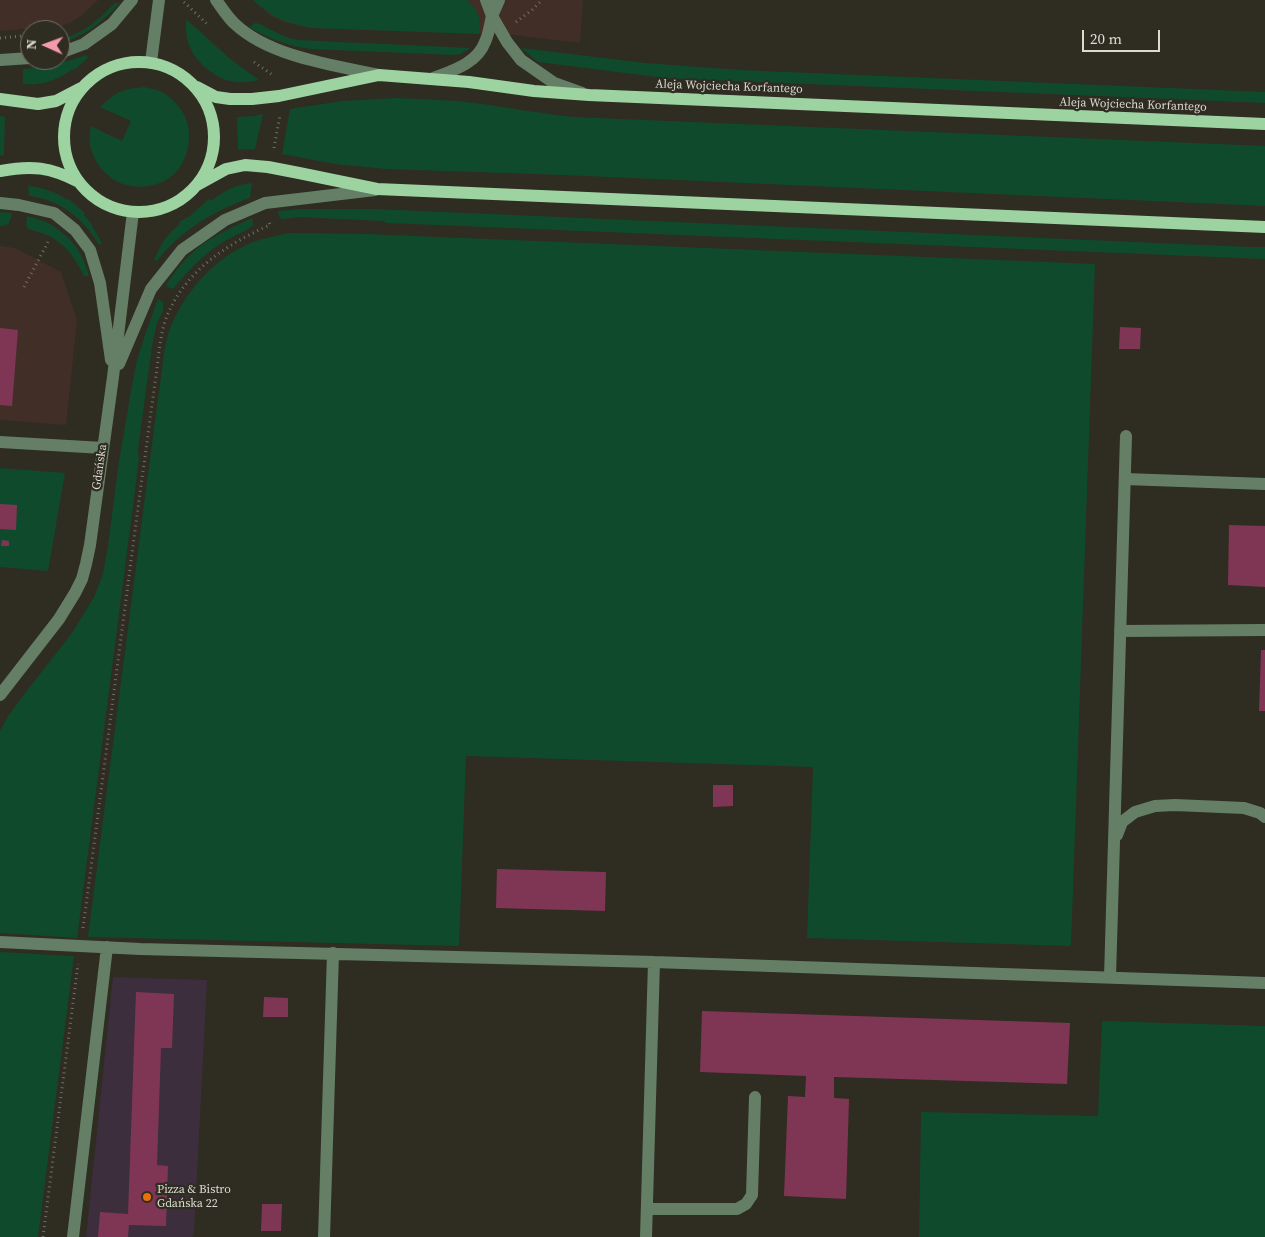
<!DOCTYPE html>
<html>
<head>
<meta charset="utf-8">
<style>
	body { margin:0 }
	#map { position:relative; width:1265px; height:1237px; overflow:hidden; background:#2f2c22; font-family:"Source Serif 4",serif }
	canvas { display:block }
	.north { position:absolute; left:20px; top:20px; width:50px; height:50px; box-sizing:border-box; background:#2f2c22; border:1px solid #747269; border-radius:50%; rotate:272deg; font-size:14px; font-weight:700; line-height:20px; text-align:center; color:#dbdad3 }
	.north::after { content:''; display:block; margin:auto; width:18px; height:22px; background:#f39aac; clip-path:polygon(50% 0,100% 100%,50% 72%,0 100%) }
	.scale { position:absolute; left:1082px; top:30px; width:78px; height:22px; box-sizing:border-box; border:2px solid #dbdad3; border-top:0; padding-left:6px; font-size:15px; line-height:18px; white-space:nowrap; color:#dbdad3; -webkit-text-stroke:4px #2f2c22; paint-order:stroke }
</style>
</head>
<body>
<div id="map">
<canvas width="1265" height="1237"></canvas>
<div class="north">N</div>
<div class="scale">20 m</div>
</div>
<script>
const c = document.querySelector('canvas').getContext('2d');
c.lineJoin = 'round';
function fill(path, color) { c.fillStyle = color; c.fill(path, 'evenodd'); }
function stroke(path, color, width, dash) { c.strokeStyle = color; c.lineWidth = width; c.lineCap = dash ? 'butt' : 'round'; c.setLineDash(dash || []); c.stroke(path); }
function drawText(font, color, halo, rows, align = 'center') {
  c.font = font + ' "Source Serif 4",serif'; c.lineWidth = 4.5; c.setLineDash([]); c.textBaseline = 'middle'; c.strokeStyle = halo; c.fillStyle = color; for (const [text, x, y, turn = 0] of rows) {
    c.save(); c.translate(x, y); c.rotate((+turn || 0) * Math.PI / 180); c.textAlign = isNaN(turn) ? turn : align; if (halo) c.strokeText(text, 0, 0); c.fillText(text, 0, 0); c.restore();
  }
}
fill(new Path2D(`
	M0 0H98L82 15 72 22 61 26 0 31Z
	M253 0H583L580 43 514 35 312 28 296 25 282 21 270 15Z
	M0 246 15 248 61 272 77 320 66 425 0 420Z`), '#412f27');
fill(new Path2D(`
	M113 977 207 980 194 1233 192 1237H86Z`), '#3c2e3c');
fill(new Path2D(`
	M253 0H467C478 9 482 20 479 34L312 28C286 23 273 18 253 0Z
	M115 3H120C100 24 87 34 60 44V39C84 34 99 19 115 3Z
	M186 19 229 58 259 80C251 82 243 83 235 82 214 79 192 60 187 39 186 32 186 25 186 19Z
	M255 23H257L286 37 298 40 470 48 461 54 453 55 311 49C289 46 269 39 249 27Z
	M521 48 645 63 740 70 1265 92V103L664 78 538 62Z
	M86 55 88 58 74 70 73 69C56 80 44 86 23 84V69C45 67 65 63 86 55Z
	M145 87C150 89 155 89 160 91 172 97 183 109 187 122 194 146 183 176 157 184 126 194 97 176 90 145 89 139 90 132 91 126L122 141 131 121 100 107C116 91 123 89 145 87Z
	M395 98C422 99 449 100 475 103 508 107 541 114 574 117L1265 146V206L563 175 386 169 335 164 282 154 290 109 342 101Z
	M263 114 255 149 238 150 237 117 255 116Z
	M0 116 5 117 4 155 0 156Z
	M252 183 250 198C215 210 180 231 157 261L154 260C161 244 166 235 180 224L179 222 190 216 209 199 211 201C224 191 236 184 252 183Z
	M28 186C43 187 55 192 68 200L69 199 85 213 84 215 90 222 102 243 99 245C84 219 59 199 29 196Z
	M299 209H375L1250 247H1265V259L387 223 383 221 299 217 282 219 279 217 278 211Z
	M0 212 12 213C10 221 10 227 0 226Z
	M27 216C58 222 82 245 89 276H84C76 259 65 243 47 235 41 232 34 231 28 229L26 225Z
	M252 218 253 226C242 233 229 238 218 245 201 257 187 272 174 288L171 289 166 285C172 276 178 267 185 260 203 240 228 229 252 218Z
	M289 233 366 234 1095 264 1071 946 807 938 813 767 466 756 459 946 88 937C107 788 127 638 146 489 151 454 155 420 160 385 163 363 164 337 175 317 193 282 221 253 259 240 269 237 280 235 289 233Z
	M158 299 163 302V311L157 323 152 346 138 450 139 459 77 938 0 933V731L8 716 29 688 72 633 94 597 103 574 108 546 118 468 132 385 137 360 146 332Z
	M0 468 65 473 48 571 0 567Z
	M0 952 74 956 38 1237H0Z
	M1102 1021 1265 1026V1237H919L921 1112 1098 1116Z`), '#104a2c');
fill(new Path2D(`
	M1120 327 1141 328 1140 349H1119Z
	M0 328 18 330 12 406 0 405Z
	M0 504 17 505 16 530 0 529Z
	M1229 525 1265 526V587L1228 585Z
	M2 540 9 541V546H1Z
	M1261 650H1265V711H1259Z
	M713 785H733V806L713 807Z
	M497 869 606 872 605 911 496 908Z
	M136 992 174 994 172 1048H161L157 1165 168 1166 166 1226 129 1225 128 1237H98L100 1212 128 1214Z
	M264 997 288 998V1017H263Z
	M702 1011 1070 1023 1067 1084 834 1077V1098L849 1099 846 1199 784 1196 788 1096 805 1097 806 1076 700 1072Z
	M262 1204H282L281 1231H261Z`), '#7f3654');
stroke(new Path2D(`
	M184 2 207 24
	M516 22 532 10 542 0
	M0 38 30 35
	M254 62 274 76
	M274 148 280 115
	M24 287 48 242
	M83 928C103 778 122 628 142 478 147 444 151 410 156 376 159 355 160 328 170 309 190 268 229 243 270 225L269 222
	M43 1237 78 964`), '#727067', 3, [1, 4]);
stroke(new Path2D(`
	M216 0C222 8 228 18 235 24 270 57 334 65 379 75
	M486 0 492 16
	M492 16 499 0
	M60 53 84 44 112 24 132 0
	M0 60 30 58
	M151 62 159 0
	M431 79C451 71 477 64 485 42 489 34 490 24 492 16L507 42 521 60 554 83 582 93
	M0 203 19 205 54 213 75 230 90 250 100 283 111 360
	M119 364 151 289 182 250 225 220 265 203 375 190
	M0 442 103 448
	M1125 479 1265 484
	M1120 631 1265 630
	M0 695 59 619 75 593 82 579 86 564 90 545 113 377 133 212
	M1117 835 1122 822 1135 812 1155 806 1175 805 1244 808 1260 813 1265 817
	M0 942 140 949 654 962 1265 983
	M1110 977 1126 436
	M647 1209H737L746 1204 752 1195 755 1097
	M73 1237 107 947
	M324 1237 333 953
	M646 1237 654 962`), '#657f66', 12);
stroke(new Path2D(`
	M64 137a75 75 0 1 1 150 0a75 75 0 1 1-150 0Z
	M197 87 216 97 230 99H252L279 96 379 75 469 82 534 91 589 95 1265 124
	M0 99 38 104 56 101 81 88
	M0 171C32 165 50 167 79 182
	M197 185 226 169 245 165 268 167 299 173 377 189 1265 227`), '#9dd3a0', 12);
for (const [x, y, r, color] of [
	[147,1197,5,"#e8710a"]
]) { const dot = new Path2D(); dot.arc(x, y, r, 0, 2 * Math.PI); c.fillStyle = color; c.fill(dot); stroke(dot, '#2f2c22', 2); }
drawText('12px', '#dbdad3', '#2f2c22', [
	["Aleja Wojciecha Korfantego",729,87,2],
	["Aleja Wojciecha Korfantego",1133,105,2],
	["Gdańska",100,467,-82]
]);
drawText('12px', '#dbdad3', '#2f2c22', [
	["Pizza & Bistro",157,1190],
	["Gdańska 22",157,1204]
], 'left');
</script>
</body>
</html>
